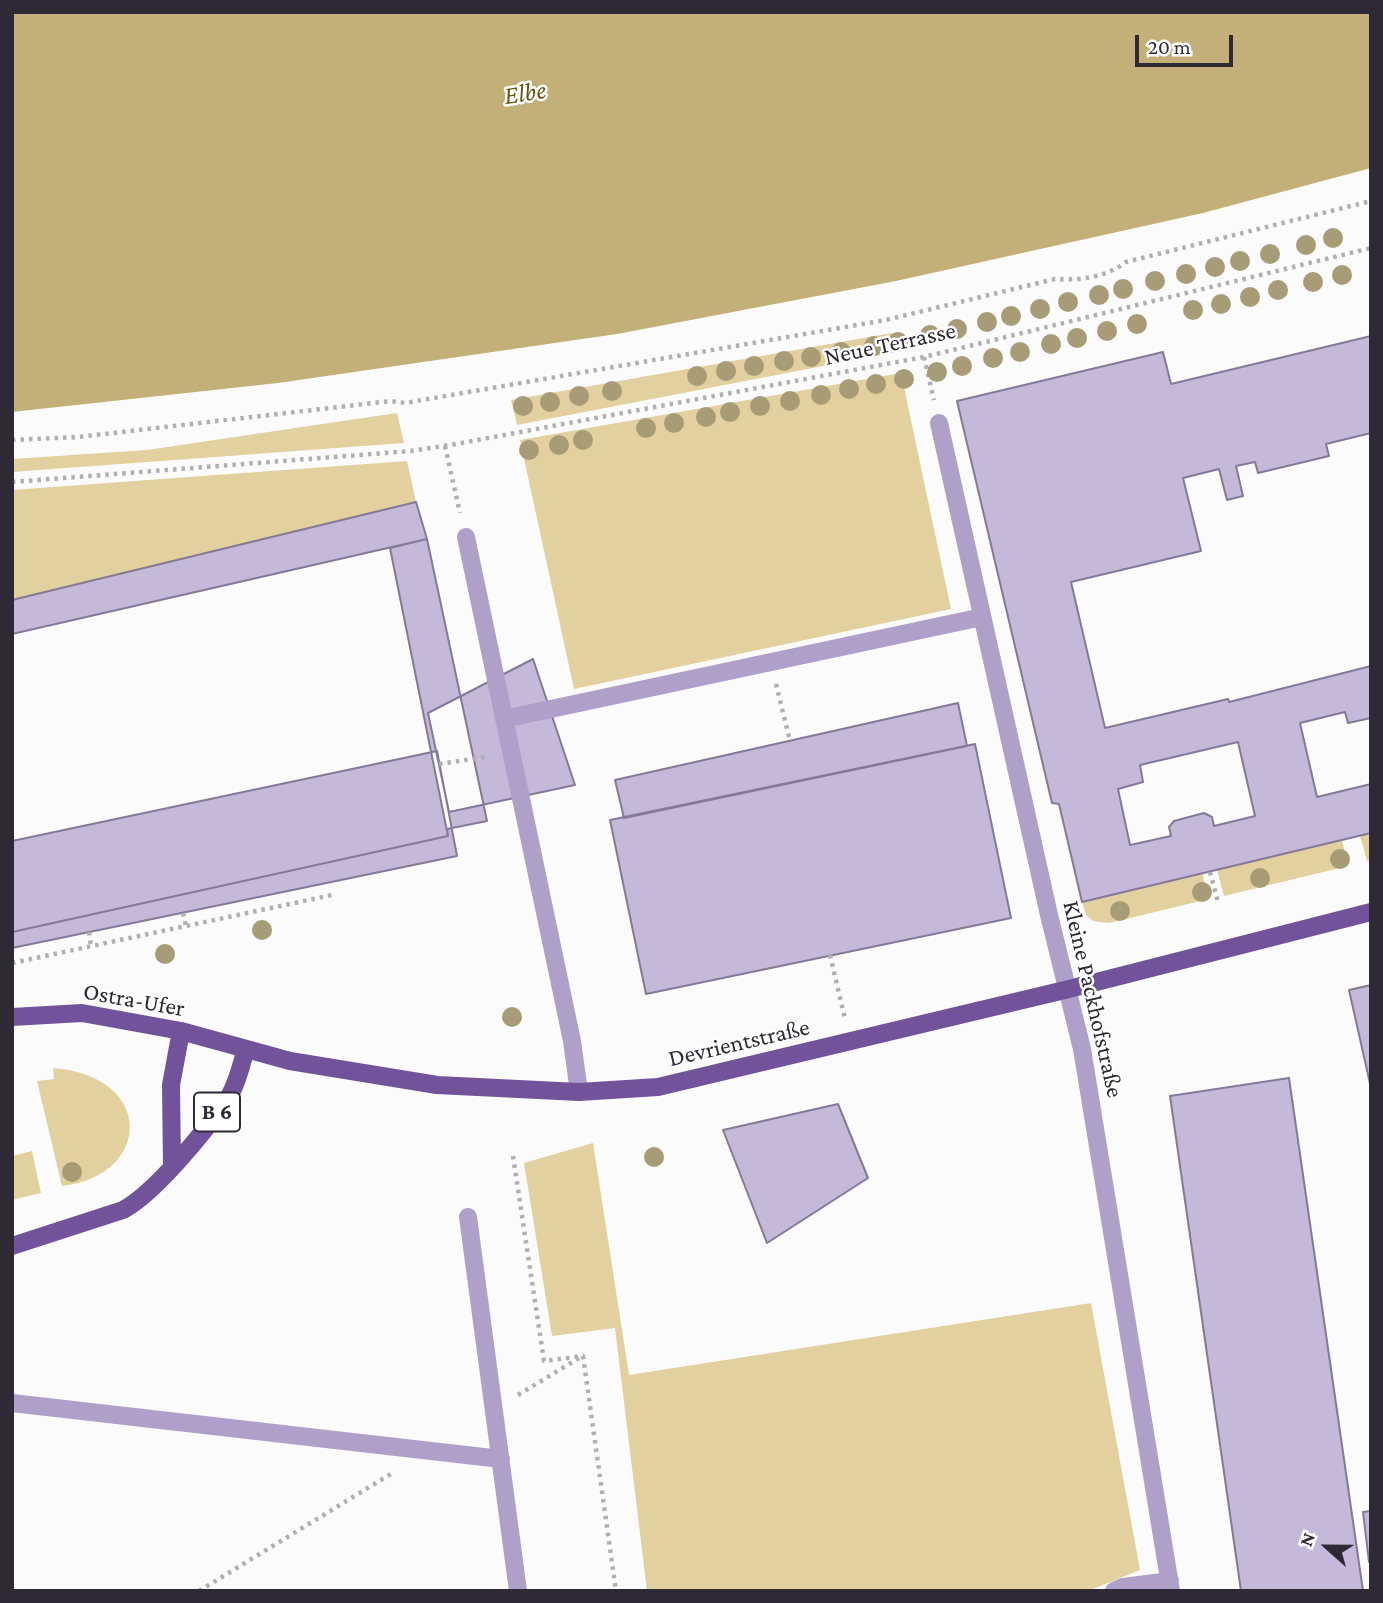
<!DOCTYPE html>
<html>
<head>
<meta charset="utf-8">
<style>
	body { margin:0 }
	#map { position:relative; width:1383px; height:1603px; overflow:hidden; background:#fbfbfb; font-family:"Crimson Pro",serif }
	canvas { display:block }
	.frame { position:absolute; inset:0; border:14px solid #2d2935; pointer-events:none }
	.north { position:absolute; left:1292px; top:1512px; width:70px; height:70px; -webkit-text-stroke:5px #fff; paint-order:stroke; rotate:291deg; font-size:19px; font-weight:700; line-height:28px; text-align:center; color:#2d2935 }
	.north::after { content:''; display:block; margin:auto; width:24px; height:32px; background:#2d2935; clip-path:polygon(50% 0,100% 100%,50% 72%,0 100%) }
	.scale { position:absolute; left:1135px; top:35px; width:98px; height:32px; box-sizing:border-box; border:4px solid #2d2935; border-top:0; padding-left:9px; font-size:21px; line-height:24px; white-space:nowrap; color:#2d2935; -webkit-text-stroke:5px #fff; paint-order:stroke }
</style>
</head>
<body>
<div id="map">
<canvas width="1383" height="1603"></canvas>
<div class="frame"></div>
<div class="north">N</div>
<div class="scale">20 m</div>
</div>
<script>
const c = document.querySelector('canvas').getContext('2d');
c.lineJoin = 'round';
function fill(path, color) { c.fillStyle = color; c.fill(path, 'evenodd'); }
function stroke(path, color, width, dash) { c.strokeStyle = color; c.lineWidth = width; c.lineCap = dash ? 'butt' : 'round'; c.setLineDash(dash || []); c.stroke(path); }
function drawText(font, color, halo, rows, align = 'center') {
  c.font = font + ' "Crimson Pro",serif'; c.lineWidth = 5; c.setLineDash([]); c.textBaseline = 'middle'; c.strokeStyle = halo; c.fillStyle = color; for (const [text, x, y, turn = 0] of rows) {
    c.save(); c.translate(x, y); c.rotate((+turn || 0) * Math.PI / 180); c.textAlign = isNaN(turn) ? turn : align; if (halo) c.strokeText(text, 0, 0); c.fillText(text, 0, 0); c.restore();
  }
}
fill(new Path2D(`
	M892 333 896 352 517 425 511 400Z
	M901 373 951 609 574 689 520 440Z
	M397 413 404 443 12 472V459L147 450Z
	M407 461 416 502 12 600V490Z
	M1371 833V860L1367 861 1360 836Z
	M1342 840 1348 866 1224 896 1217 870Z
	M1202 873 1209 899 1109 923 1093 921 1086 915 1082 902Z
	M53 1068C156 1076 152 1176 62 1186L37 1081 54 1079Z
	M593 1143 629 1375 1091 1303 1140 1570 1088 1591H647L615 1328 552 1336 524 1163Z
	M32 1151 41 1193 12 1200V1156Z`), '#e2d19e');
fill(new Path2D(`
	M12 12H1371V168L1203 213 896 281 617 334 278 383 12 412Z`), '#c3b079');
const building = new Path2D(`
	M1371 336V433L1326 444 1329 456 1258 473 1255 462 1236 466 1243 496 1227 500 1219 469 1183 478 1201 551 1071 582 1105 728 1228 699 1229 702 1371 666V718L1348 723 1345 712 1300 723 1317 797 1371 784V833L1082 902 1059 804 1052 803 957 401 1163 352 1171 384ZM1238 742 1255 816 1214 826 1212 817 1204 813 1174 821 1169 827 1171 836 1130 845 1118 789 1143 782 1140 765Z
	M416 502 427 539 390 548 448 836 12 932V600Z
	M427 539 487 821 447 829 448 836 12 932V634Z
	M533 659 575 785 449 812 428 713Z
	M958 703 967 746 624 818 615 780Z
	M975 744 1011 918 646 994 610 820Z
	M437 751 457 856 12 948V841Z
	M1371 985V1088L1349 990Z
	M1289 1078 1363 1591H1241L1170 1096Z
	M838 1104 868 1178 767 1243 723 1130Z
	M1371 1511V1562H1369L1363 1512Z`);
fill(building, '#c4b9d9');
stroke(building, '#847996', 2);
stroke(new Path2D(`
	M924 357 934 400
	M12 440 78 437 391 401 405 403 886 320 1055 279C1079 281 1107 277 1126 262L1371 201
	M445 446 460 513
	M12 482 411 451 456 444 924 357 1371 248
	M776 684 790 741
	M439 764 486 757
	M1210 872 1218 902
	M183 913 186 926
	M89 932 91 946
	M830 955 845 1019
	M12 963 332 895
	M513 1156 544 1361 583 1356 616 1591
	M518 1395 579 1358
	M199 1591 394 1472`), '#b0afb3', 4.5, [3.5, 5]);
stroke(new Path2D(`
	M939 423 1049 915 1082 1049 1171 1591
	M466 537 572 1041 579 1092
	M504 719 982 617
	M468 1217 518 1591
	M12 1403 501 1459
	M1114 1591 1123 1587 1170 1581`), '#afa0c9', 18);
stroke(new Path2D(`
	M12 1017 82 1013 181 1031 290 1061 437 1085 579 1092 658 1087 1069 989 1371 912
	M172 1166 171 1085 181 1031
	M12 1246 123 1210C155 1193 205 1131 227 1100 237 1085 241 1065 246 1049`), '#71529b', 18);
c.fillStyle = '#a79c75';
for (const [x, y] of [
	[1333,238],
	[1306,245],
	[1270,254],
	[1240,261],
	[1215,267],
	[1186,274],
	[1342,275],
	[1155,281],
	[1313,282],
	[1123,289],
	[1278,290],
	[1099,295],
	[1250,297],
	[1068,302],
	[1221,304],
	[1040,309],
	[1193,310],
	[1011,316],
	[987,322],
	[1137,324],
	[957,329],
	[1107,331],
	[930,335],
	[1077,338],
	[898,342],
	[1051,344],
	[874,346],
	[841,352],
	[1020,352],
	[811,357],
	[993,358],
	[784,361],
	[754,366],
	[962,366],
	[726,371],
	[937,372],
	[697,376],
	[904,379],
	[876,384],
	[849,389],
	[612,391],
	[821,395],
	[579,396],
	[790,401],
	[550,402],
	[523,406],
	[760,406],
	[730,412],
	[706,417],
	[674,423],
	[646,428],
	[583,440],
	[559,445],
	[529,450],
	[1340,859],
	[1260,878],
	[1202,892],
	[1120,911],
	[262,930],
	[165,954],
	[512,1017],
	[654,1157],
	[72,1172]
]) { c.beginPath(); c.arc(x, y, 10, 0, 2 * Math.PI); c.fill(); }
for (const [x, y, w] of [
	[217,1112,46]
]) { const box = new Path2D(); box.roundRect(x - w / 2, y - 19.5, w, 39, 5); c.fillStyle = '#fff'; c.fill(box); stroke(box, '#2d2935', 2); }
drawText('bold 23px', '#2d2935', null, [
	["B 6",217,1112]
]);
drawText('24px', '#2d2935', '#fff', [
	["Neue Terrasse",890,344,-12],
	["Kleine Packhofstraße",1093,999,77],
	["Ostra-Ufer",134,1000,10],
	["Devrientstraße",739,1043,-13]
]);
drawText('italic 26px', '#685512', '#fff', [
	["Elbe",525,93,-9]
]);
</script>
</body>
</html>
